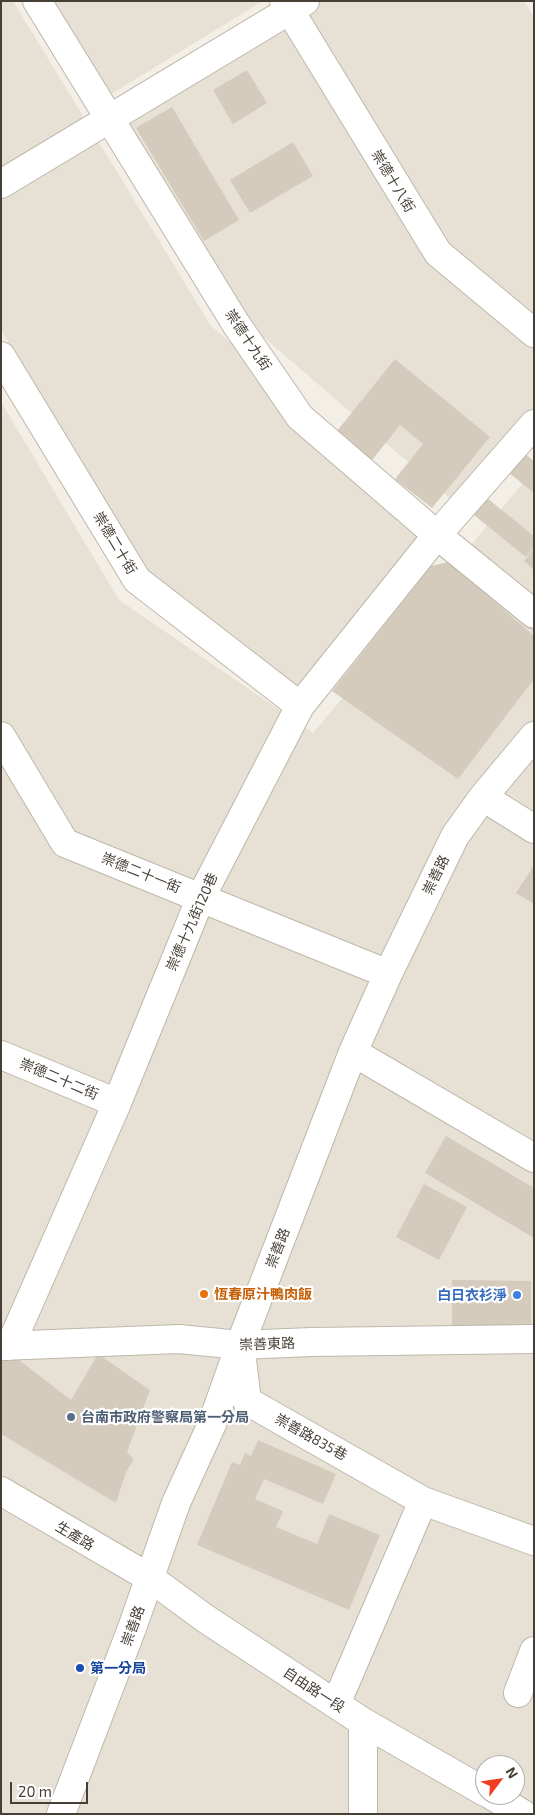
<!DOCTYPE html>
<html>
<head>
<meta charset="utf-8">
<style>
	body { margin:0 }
	#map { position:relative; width:535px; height:1815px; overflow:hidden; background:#f3efe7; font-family:"Exo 2",sans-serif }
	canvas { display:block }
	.frame { position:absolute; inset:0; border:2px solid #463f36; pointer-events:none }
	.north { position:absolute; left:475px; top:1755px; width:50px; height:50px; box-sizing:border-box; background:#fff; border:1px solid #b5b2af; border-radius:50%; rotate:59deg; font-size:14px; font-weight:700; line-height:20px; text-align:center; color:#463f36 }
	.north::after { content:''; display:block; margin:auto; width:18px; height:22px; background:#f13d20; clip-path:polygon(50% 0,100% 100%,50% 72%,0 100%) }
	.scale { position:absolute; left:10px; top:1782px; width:78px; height:22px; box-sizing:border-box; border:2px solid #463f36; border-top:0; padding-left:6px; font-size:15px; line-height:18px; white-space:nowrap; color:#463f36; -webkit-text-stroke:4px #fff; paint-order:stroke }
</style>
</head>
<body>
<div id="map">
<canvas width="535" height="1815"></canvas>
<div class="frame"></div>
<div class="north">N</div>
<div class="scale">20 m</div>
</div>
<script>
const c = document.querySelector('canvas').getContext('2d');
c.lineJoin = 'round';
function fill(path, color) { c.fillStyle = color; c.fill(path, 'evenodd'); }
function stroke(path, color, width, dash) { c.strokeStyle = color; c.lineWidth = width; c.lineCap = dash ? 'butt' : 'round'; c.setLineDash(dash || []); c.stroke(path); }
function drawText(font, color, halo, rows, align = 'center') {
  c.font = font + ' "Exo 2","Noto Sans TC",sans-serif'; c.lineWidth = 4.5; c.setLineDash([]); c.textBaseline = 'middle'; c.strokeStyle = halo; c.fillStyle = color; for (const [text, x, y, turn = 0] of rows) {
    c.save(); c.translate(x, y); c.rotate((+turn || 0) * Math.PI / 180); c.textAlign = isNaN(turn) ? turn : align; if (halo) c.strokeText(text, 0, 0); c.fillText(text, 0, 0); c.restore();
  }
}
fill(new Path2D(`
	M1 1H13L211 326 443 522 299 687 146 578 1 330Z
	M52 1H263L108 96Z
	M314 1H524L534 17V408L453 501 231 309 120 129Z
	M1 402 119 600 313 733 534 470V1814H1ZM485 1765H515V1795H485Z`), '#e7e1d5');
fill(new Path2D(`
	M247 70 267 103 233 124 213 90Z
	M172 107 239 220 204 241 136 128Z
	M293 142 313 176 250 213 230 180Z
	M395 359 490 437 432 508 395 479 423 444 400 425 372 460 337 431Z
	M514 445 534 461V493L498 464Z
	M477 490 534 536V547L526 557 464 507Z
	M534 549V570L524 561Z
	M449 562 534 636V679L458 779 332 691 431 566Z
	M534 865V904L516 893Z
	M446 1136 534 1188V1238L425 1173Z
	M424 1184 467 1207 439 1260 396 1237Z
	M452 1280 531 1281V1328L452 1326Z
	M6 1350 71 1400 98 1354 150 1390 127 1452 134 1459 126 1472 116 1503 1 1434V1352Z
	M258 1440 336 1474 323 1504 264 1479 255 1499 283 1511 276 1527 317 1544 329 1514 380 1535 349 1610 197 1545 232 1462 240 1465 245 1453 251 1456Z`), '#d4cbbd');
const minor = new Path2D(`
	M37 1 236 324 300 417 437 535 534 614
	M284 1 438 253 534 333
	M1 184 305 1
	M1 356 137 580 300 706
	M1 736 65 843 388 974
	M483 797 534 829
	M353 1052 534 1158
	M1 1055 117 1103
	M1 1346 179 1339 240 1345 312 1342 534 1339
	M10 1346 117 1103 201 897 300 706 437 535 534 424
	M241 1352 247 1401 423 1501 534 1541
	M1 1491 150 1578 206 1619 363 1722 485 1792
	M518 1693 534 1651
	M336 1704 423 1501
	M491 1795 523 1814
	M61 1814 132 1628 176 1503 212 1424 240 1345 353 1052 388 974 455 836 483 797 534 736
	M363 1814V1722`);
stroke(minor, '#beb7aa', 30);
stroke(minor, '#fff', 28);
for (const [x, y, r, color] of [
	[204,1294,5,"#e8710a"],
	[517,1295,5,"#3f7fe0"],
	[71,1417,5,"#5c6f8a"],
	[80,1668,5,"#1a4fb4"]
]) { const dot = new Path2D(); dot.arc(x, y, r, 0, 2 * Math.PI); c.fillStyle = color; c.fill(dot); stroke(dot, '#fff', 2); }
drawText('14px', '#463f36', '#fff', [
	["崇德十八街",393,181,59],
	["崇德十九街",248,340,56],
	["崇德二十街",115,543,59],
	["崇德二十一街",141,873,22],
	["崇善路",436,875,-64],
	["崇德十九街120巷",192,922,-66],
	["崇德二十二街",59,1079,23],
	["崇善路",278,1248,-69],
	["崇善東路",267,1344,-2],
	["崇善路835巷",311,1437,29],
	["生產路",75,1536,31],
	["崇善路",133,1626,-70],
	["自由路一段",314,1690,33]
]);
drawText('bold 14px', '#c56008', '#fff', [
	["恆春原汁鴨肉飯",214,1294]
], 'left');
drawText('bold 14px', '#366cbe', '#fff', [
	["白日衣衫淨",507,1295]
], 'right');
drawText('bold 14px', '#4e5e75', '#fff', [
	["台南市政府警察局第一分局",81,1417]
], 'left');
drawText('bold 14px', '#164399', '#fff', [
	["第一分局",90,1668]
], 'left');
</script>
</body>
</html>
